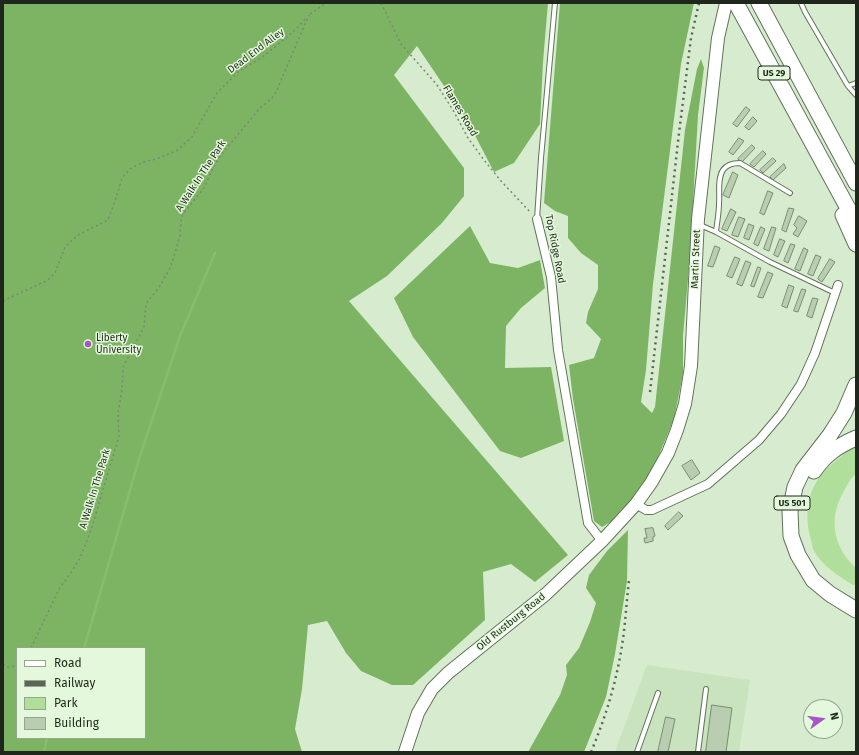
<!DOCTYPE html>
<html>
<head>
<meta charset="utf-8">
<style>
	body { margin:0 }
	#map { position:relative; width:859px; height:755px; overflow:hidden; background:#d7ecce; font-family:"Fira Sans",sans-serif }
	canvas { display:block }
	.frame { position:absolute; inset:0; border:4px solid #1f271c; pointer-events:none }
	.legend { position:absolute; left:16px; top:647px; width:130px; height:92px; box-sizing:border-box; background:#e4f9db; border:1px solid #95a58f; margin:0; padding:5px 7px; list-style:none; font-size:12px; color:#1f271c }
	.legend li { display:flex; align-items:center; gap:8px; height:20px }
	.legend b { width:20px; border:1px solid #95a58f }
	.north { position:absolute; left:803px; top:699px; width:40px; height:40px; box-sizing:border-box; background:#e4f9db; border:1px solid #95a58f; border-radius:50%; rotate:76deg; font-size:11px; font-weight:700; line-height:16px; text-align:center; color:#1f271c }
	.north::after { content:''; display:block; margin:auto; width:14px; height:18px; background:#a856c5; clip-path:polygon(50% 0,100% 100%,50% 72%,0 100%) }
</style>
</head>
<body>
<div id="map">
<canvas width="859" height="755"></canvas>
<div class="frame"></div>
<ul class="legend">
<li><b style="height:5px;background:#fff"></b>Road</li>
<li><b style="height:5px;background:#5a6655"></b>Railway</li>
<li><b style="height:11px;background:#afdf9b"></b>Park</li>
<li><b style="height:11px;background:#b9ceb1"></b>Building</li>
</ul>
<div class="north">N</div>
</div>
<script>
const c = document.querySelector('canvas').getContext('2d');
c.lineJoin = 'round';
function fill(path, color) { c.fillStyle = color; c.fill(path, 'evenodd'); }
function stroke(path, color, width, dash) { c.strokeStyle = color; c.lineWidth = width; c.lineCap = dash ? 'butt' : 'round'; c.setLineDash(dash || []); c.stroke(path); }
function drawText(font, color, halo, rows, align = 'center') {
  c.font = font + ' "Fira Sans",sans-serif'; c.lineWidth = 3; c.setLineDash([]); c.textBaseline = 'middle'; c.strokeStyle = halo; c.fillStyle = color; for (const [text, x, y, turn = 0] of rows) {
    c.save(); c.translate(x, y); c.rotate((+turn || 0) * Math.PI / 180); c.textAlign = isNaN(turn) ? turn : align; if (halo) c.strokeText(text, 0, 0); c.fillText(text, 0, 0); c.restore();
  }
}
fill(new Path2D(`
	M647 665 750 680 739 752H615Z`), '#c9e3be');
fill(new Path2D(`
	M856 446V474C851 478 848 483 845 489 828 517 832 546 856 568V585H853C838 576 823 566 814 551 812 548 812 543 811 540 805 519 806 496 819 478 829 465 842 455 856 446Z`), '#afdf9b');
fill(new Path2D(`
	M3 3H548L543 62 540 124 514 163 494 172 467 120 417 46 394 75 464 168V196L442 223 387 276 349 301 568 555 535 582 511 564 483 572 485 620 413 685H392L361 671 346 653 327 621 308 625 302 689 295 729 302 752H3ZM17 648H145V738H17Z
	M560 3H694L681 64 653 284 646 370 641 402 652 413 655 407 685 130 697 69 701 59 704 68 698 115 690 256 683 336V374L674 419 658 457 639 492 630 505 622 509 612 521 602 527 594 521 573 399 569 365 594 358 601 339 586 323 588 312 598 289V265L581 253 568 238V216L555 211 544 203Z
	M470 226 490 263 518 268 540 260 545 288 521 308 506 326 505 368 551 367 564 441 521 458 500 451 413 337 394 298Z
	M628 530 627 581 615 654 606 697 584 752H528L560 695 567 675 566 665 579 648 590 622 596 603 586 588 589 575 607 551Z`), '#7db464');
stroke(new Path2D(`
	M84 648 140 456 180 336 215 253
	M44 752 47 738`), '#86be6e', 2.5);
const building = new Path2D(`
	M746 107 750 110 737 127 733 124Z
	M753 117 757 121 749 130 745 127Z
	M739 138 744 141 733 155 729 152Z
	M752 145 755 148 742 162 738 159Z
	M763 151 766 154 754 167 750 164Z
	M773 158 776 161 763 173 760 170Z
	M784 164 786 168 773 180 770 177Z
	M733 172 738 175 729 198 723 195Z
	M768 191 773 193 764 215 760 213Z
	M789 208 794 209 786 232 782 230Z
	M731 209 736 212 727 231 722 229Z
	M799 216 807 221 798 237 793 234 797 228 794 225Z
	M739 217 745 219 738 237 732 235Z
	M749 224 754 226 749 240 744 238Z
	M761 227 765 229 758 246 754 244Z
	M772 227 776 228 769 251 764 249Z
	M780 239 785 241 778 257 774 255Z
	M791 244 795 245 788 263 784 261Z
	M715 246 720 248 713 267 708 266Z
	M804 248 808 250 800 271 795 269Z
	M816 255 821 257 813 276 808 274Z
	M735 257 740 259 732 278 727 276Z
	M830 259 835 262 822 282 818 279Z
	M746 261 751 263 742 286 737 284Z
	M758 267 761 268 754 287 751 286Z
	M768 272 773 274 763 298 758 297Z
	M789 285 794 287 787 308 782 306Z
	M802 289 806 290 798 312 794 311Z
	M813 298 818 299 812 318 807 316Z
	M692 460 700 473 691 480 682 466Z
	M679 512 683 516 668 530 665 526Z
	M653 528 655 536 653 537V541L645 543 644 538H647L645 529Z
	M712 705 732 708 726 752H706Z
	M666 717 675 719 668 752H658Z`);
fill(building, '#b9ceb1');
stroke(building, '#798c71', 1);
const lane = new Path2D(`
	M801 3 805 12 848 86 856 95
	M848 86 856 83
	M537 219 541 158 555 3
	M700 225 716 232 770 262 835 293
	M716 232C717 222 719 213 719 204 720 194 717 179 723 170 727 164 733 163 740 163L790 193
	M637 752 658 693
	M698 752 706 689`);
const street = new Path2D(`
	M537 219 551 277 558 350 588 523 602 541
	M636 504 646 510H652L708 484 759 440 781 414 801 384 815 353 838 285`);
const secondary = new Path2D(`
	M405 752 418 713 432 689 448 673 546 594 602 541 636 504 651 483 668 453 677 430 685 404 691 366 698 219 718 38 726 3`);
const highway = new Path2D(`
	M736 3 856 223
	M759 3 856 183
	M843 215 856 244
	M856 385 844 413 830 435 803 470 795 487 790 511 791 536 798 555 813 580 830 594 856 610
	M814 471C825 454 838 446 856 438`);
stroke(lane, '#607358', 6);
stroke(street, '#607358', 10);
stroke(secondary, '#607358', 14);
stroke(highway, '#607358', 17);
stroke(new Path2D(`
	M381 3 401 44 437 85 453 110 468 138 484 160 501 181 531 213
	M310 14 326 3
	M3 301 48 280 55 273 65 247 78 235 108 220 116 198 122 178 130 169 143 162 156 159 176 151 192 137 217 93 238 72 264 56 294 31 307 17
	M31 648 59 589 72 571 80 558 91 530 119 436 118 413 122 390 123 367 144 327 146 304 160 286 171 266 180 236 181 221 183 214 204 188 213 168 221 155 240 132 260 108 272 98 276 92 309 15
	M3 664 8 667 17 666`), '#798873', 1.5, [2, 3]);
stroke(lane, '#fff', 4);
stroke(street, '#fff', 8);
stroke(secondary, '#fff', 12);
stroke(highway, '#fff', 15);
stroke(new Path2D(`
	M650 392 679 133 691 38 699 3
	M591 752C604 721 614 690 620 657 625 632 626 606 629 580`), '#5a6655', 2.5, [2, 4]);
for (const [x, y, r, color] of [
	[88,344,4,"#a856c5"]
]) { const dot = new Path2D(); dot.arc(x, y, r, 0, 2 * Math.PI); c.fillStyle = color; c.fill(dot); stroke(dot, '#e4f9db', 1.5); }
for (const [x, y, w] of [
	[774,73,32],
	[792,503,36]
]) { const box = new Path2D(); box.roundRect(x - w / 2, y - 7, w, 14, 3); c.fillStyle = '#e4f9db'; c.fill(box); stroke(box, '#1f271c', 1); }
drawText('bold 9px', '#1f271c', null, [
	["US 29",774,73],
	["US 501",792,503]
]);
drawText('10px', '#1f271c', '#e4f9db', [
	["Dead End Alley",256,51,-37],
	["Flames Road",460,111,59],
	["A Walk In The Park",201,176,-57],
	["Top Ridge Road",555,249,79],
	["Martin Street",696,259,-88],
	["A Walk In The Park",95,489,-73],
	["Old Rustburg Road",511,622,-39]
]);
drawText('10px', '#1f271c', '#e4f9db', [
	["Liberty",96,338],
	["University",96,350]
], 'left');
</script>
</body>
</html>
